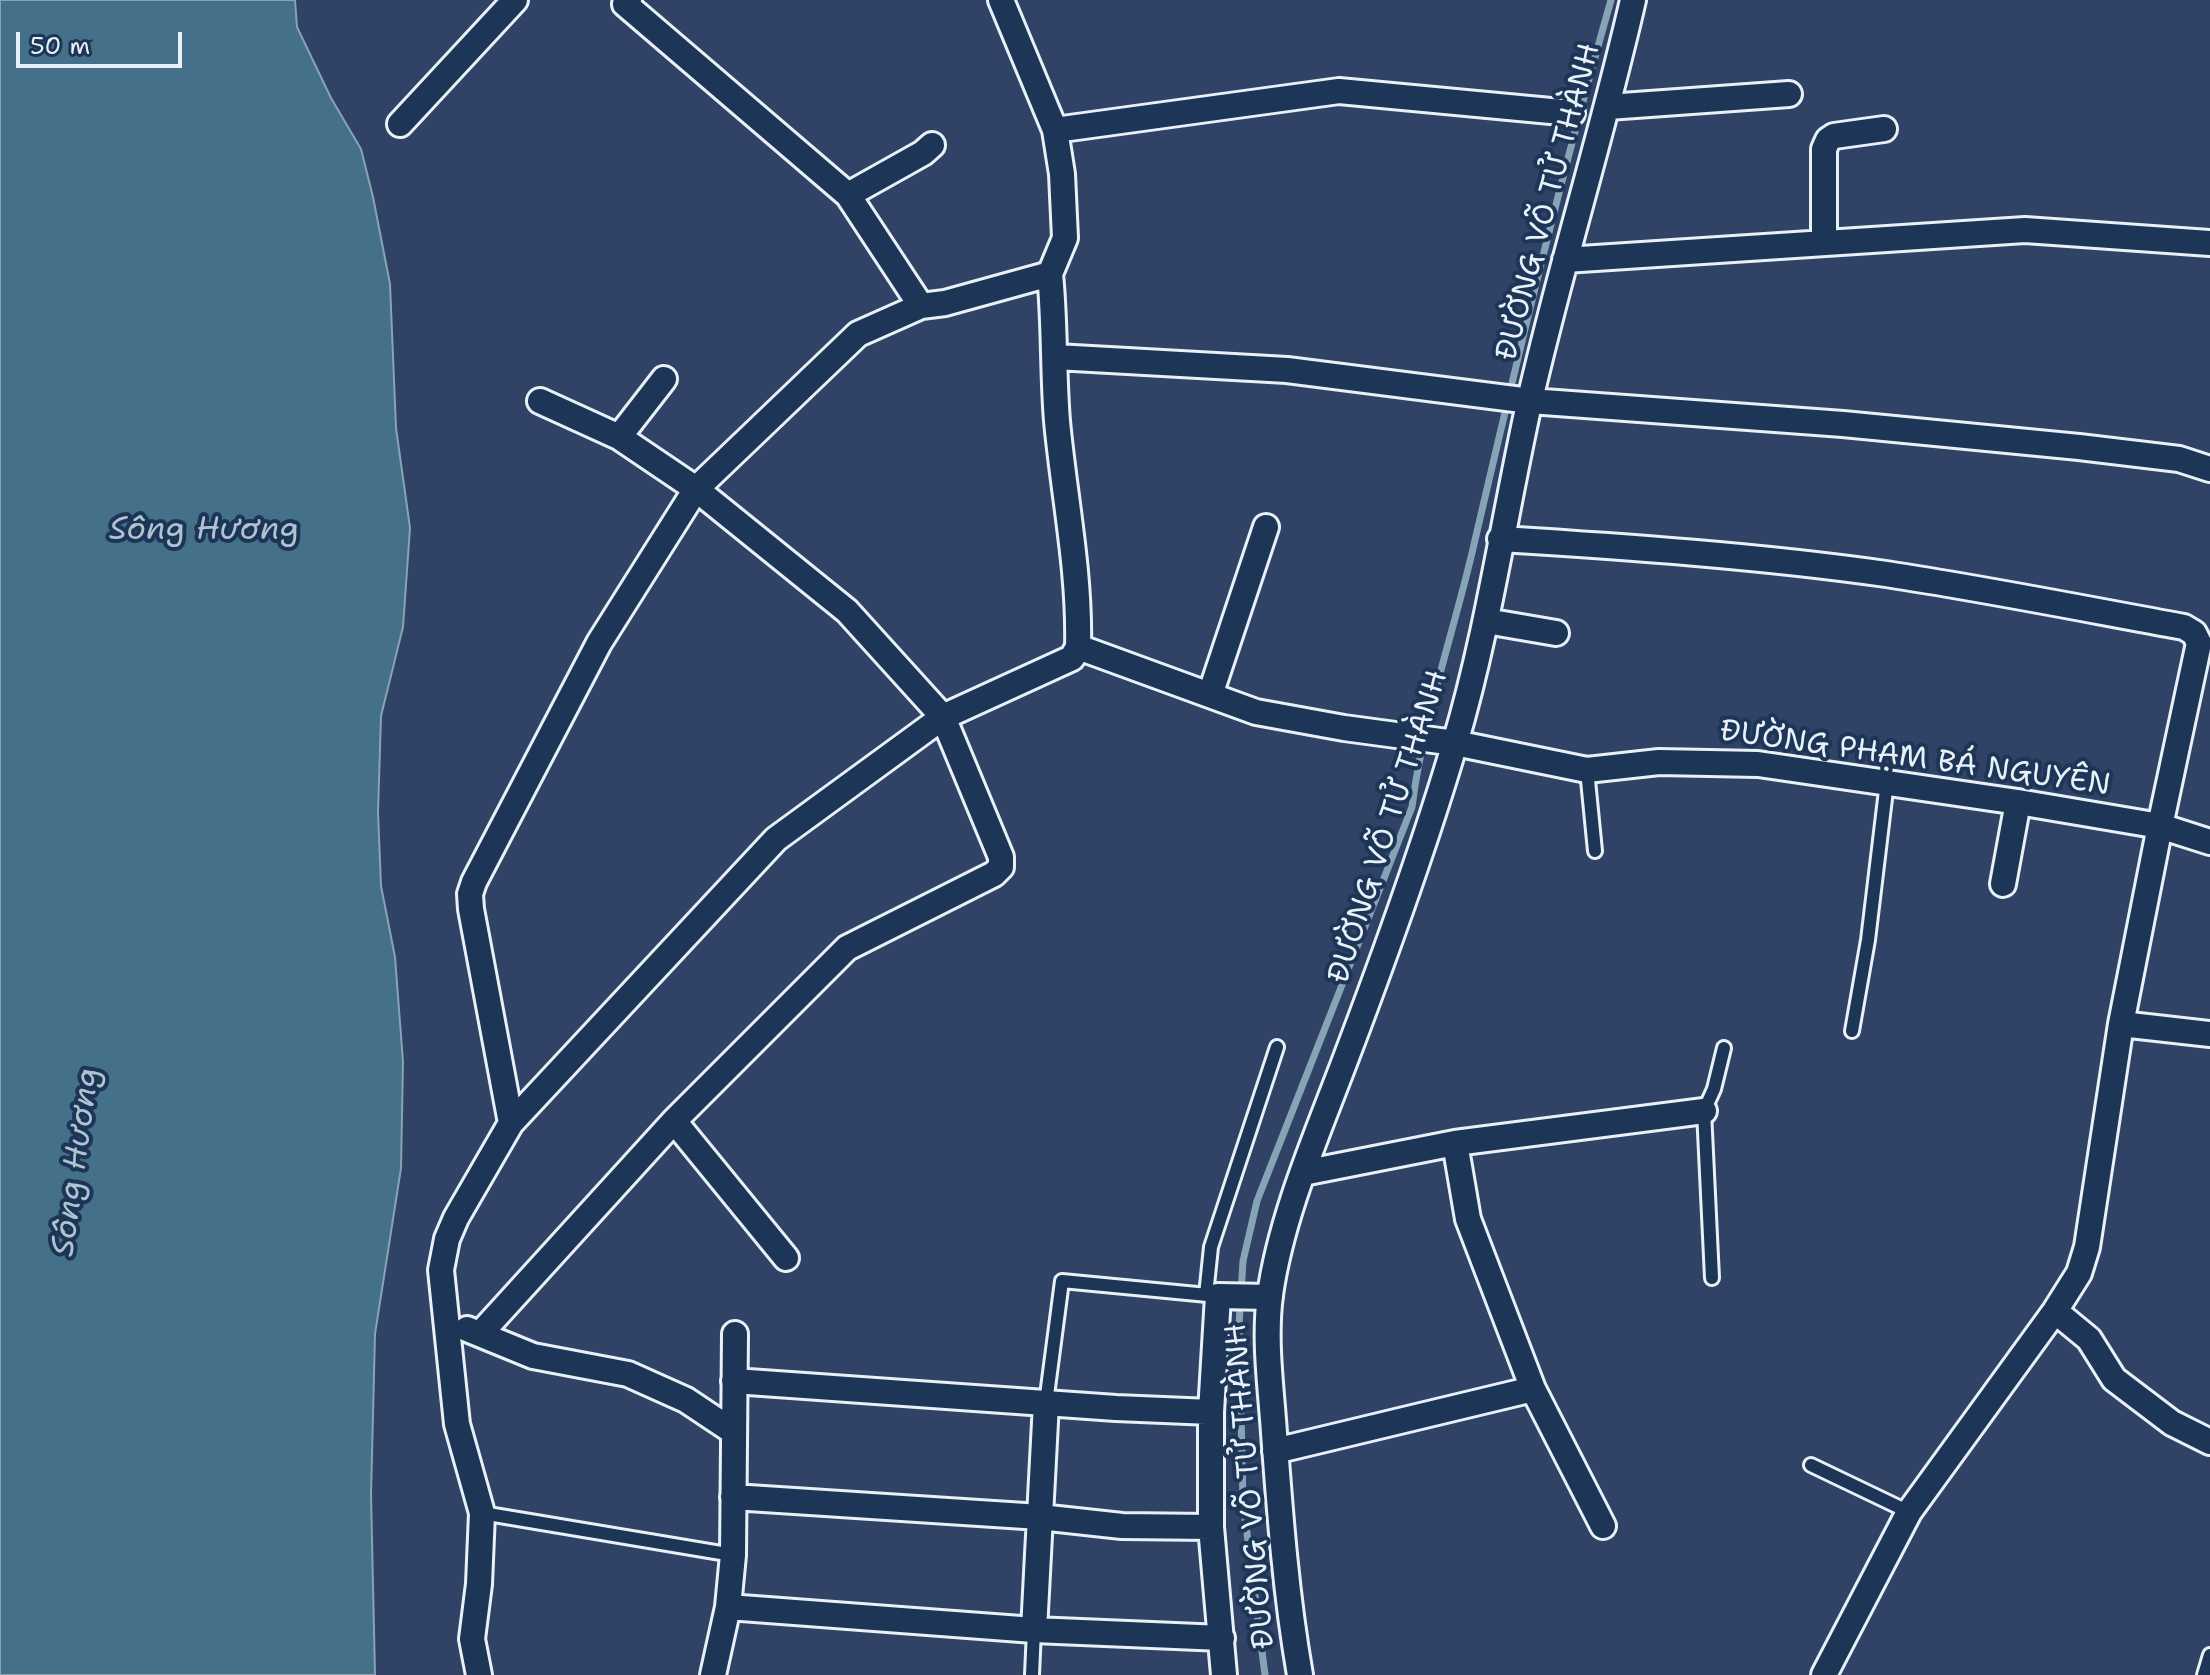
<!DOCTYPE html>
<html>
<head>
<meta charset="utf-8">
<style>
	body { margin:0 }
	#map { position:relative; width:2210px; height:1675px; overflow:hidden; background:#304265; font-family:"Shantell Sans",sans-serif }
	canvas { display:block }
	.scale { position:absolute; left:16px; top:32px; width:166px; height:36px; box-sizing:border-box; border:4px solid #e8f1f8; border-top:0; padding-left:10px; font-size:24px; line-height:28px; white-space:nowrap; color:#e8f1f8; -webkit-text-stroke:6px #1d3557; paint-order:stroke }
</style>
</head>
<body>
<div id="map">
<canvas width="2210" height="1675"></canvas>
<div class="scale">50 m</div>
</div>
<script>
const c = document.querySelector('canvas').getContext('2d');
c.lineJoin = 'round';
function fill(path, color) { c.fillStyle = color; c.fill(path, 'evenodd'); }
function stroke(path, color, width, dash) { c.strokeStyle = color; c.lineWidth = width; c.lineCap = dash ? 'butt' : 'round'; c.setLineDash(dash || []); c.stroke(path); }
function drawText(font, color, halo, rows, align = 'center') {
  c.font = font + ' "Shantell Sans",sans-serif'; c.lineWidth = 8; c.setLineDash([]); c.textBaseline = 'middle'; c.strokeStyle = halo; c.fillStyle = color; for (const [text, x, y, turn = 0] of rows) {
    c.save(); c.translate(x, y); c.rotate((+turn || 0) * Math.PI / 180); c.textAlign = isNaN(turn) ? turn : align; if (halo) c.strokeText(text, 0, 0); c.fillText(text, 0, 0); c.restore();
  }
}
const water = new Path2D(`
	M0 0H295L297 27 331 98 361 149 373 197 390 284 396 428 410 528 403 627 381 716 378 812 381 886 395 957 403 1062 401 1168 375 1334 371 1495 375 1675H0Z`);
fill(water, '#447089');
stroke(water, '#86a4b5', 2);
stroke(new Path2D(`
	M1265 1675 1243 1502 1239 1326 1243 1261 1257 1201 1412 807C1423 720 1452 637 1472 553 1515 368 1559 183 1611 0`), '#86a4b5', 7);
const service = new Path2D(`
	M1587 770 1595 851
	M1852 1031 1868 940 1887 782
	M1712 1278 1704 1111 1714 1089 1724 1048
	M1206 1295 1211 1247 1277 1047
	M1046 1403 1062 1281 1218 1296
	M1811 1465 1909 1512
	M482 1513 733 1555
	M1032 1675 1034 1630
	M2204 1675 2210 1655`);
const minor = new Path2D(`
	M1001 0 1055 130 1062 174 1065 238 1050 274
	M1608 107 1789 94
	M400 124 515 0
	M1055 130 1339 91 1572 113
	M848 195 923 153 932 145
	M1824 243V149L1828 140 1834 136 1884 129
	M1565 260 2025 230 2210 243
	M921 306 945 303 1050 274C1055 323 1053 372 1057 421 1064 496 1080 571 1078 647L1256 712 1344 728 1455 743 1587 770 1659 762 1758 764 2018 802 2160 826 2210 842
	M1056 357 1287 370 1530 401 1843 424 2079 447 2179 459 2210 469
	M619 437 664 379
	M1500 539C1629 547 1758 556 1886 574 1985 589 2085 609 2184 627L2194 633 2199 643 2160 826 2121 1024 2087 1247 2079 1273 2055 1311 1909 1512 1824 1675
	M1486 621 1556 633
	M1210 695 1266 527
	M2003 884 2018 802
	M2121 1024 2210 1034
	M674 1121 786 1258
	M511 1123 776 839 943 717 1072 658 1078 647
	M1455 1143 1468 1219 1533 1389 1603 1526
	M1303 1173 1455 1143 1704 1111
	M2055 1311 2089 1339 2114 1379 2172 1423 2210 1442
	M467 1329 533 1356 628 1374 686 1400 734 1432
	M480 1334 674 1121 847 948 994 874 1001 867V857L943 717 847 611 696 489 619 437 540 401
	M734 1381 1116 1408 1211 1412
	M1275 1451 1533 1389
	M733 1497 1040 1517 1122 1526 1211 1527
	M728 1607 1034 1630 1222 1638
	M1034 1630 1046 1403
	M479 1675 472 1639 479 1584 482 1513 457 1424 441 1270 447 1239 456 1218 511 1123 471 909 470 894 474 882 599 643 696 489 858 334 921 306 848 195 625 4 629 0
	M713 1675 728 1607 733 1555 735 1334
	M1224 1675 1211 1527V1412L1218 1296 1270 1297
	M1300 1675C1286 1595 1280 1514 1274 1433 1271 1387 1264 1341 1270 1295 1281 1217 1316 1137 1344 1063 1384 958 1423 851 1455 743 1488 632 1504 517 1529 404 1560 268 1602 136 1633 0`);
stroke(service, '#e8f1f8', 18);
stroke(minor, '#e8f1f8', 30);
stroke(service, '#1d3557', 12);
stroke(minor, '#1d3557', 24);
drawText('30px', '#e8f1f8', '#1d3557', [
	["ĐƯỜNG VÕ TỬ THÀNH",1549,202,-75],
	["ĐƯỜNG PHẠM BÁ NGUYÊN",1915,759,8],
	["ĐƯỜNG VÕ TỬ THÀNH",1389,827,-72],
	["ĐƯỜNG VÕ TỬ THÀNH",1251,1486,-95]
]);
drawText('italic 32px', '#afc4d1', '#1d3557', [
	["Sông Hương",204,531],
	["Sông Hương",77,1162,-82]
]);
</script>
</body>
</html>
